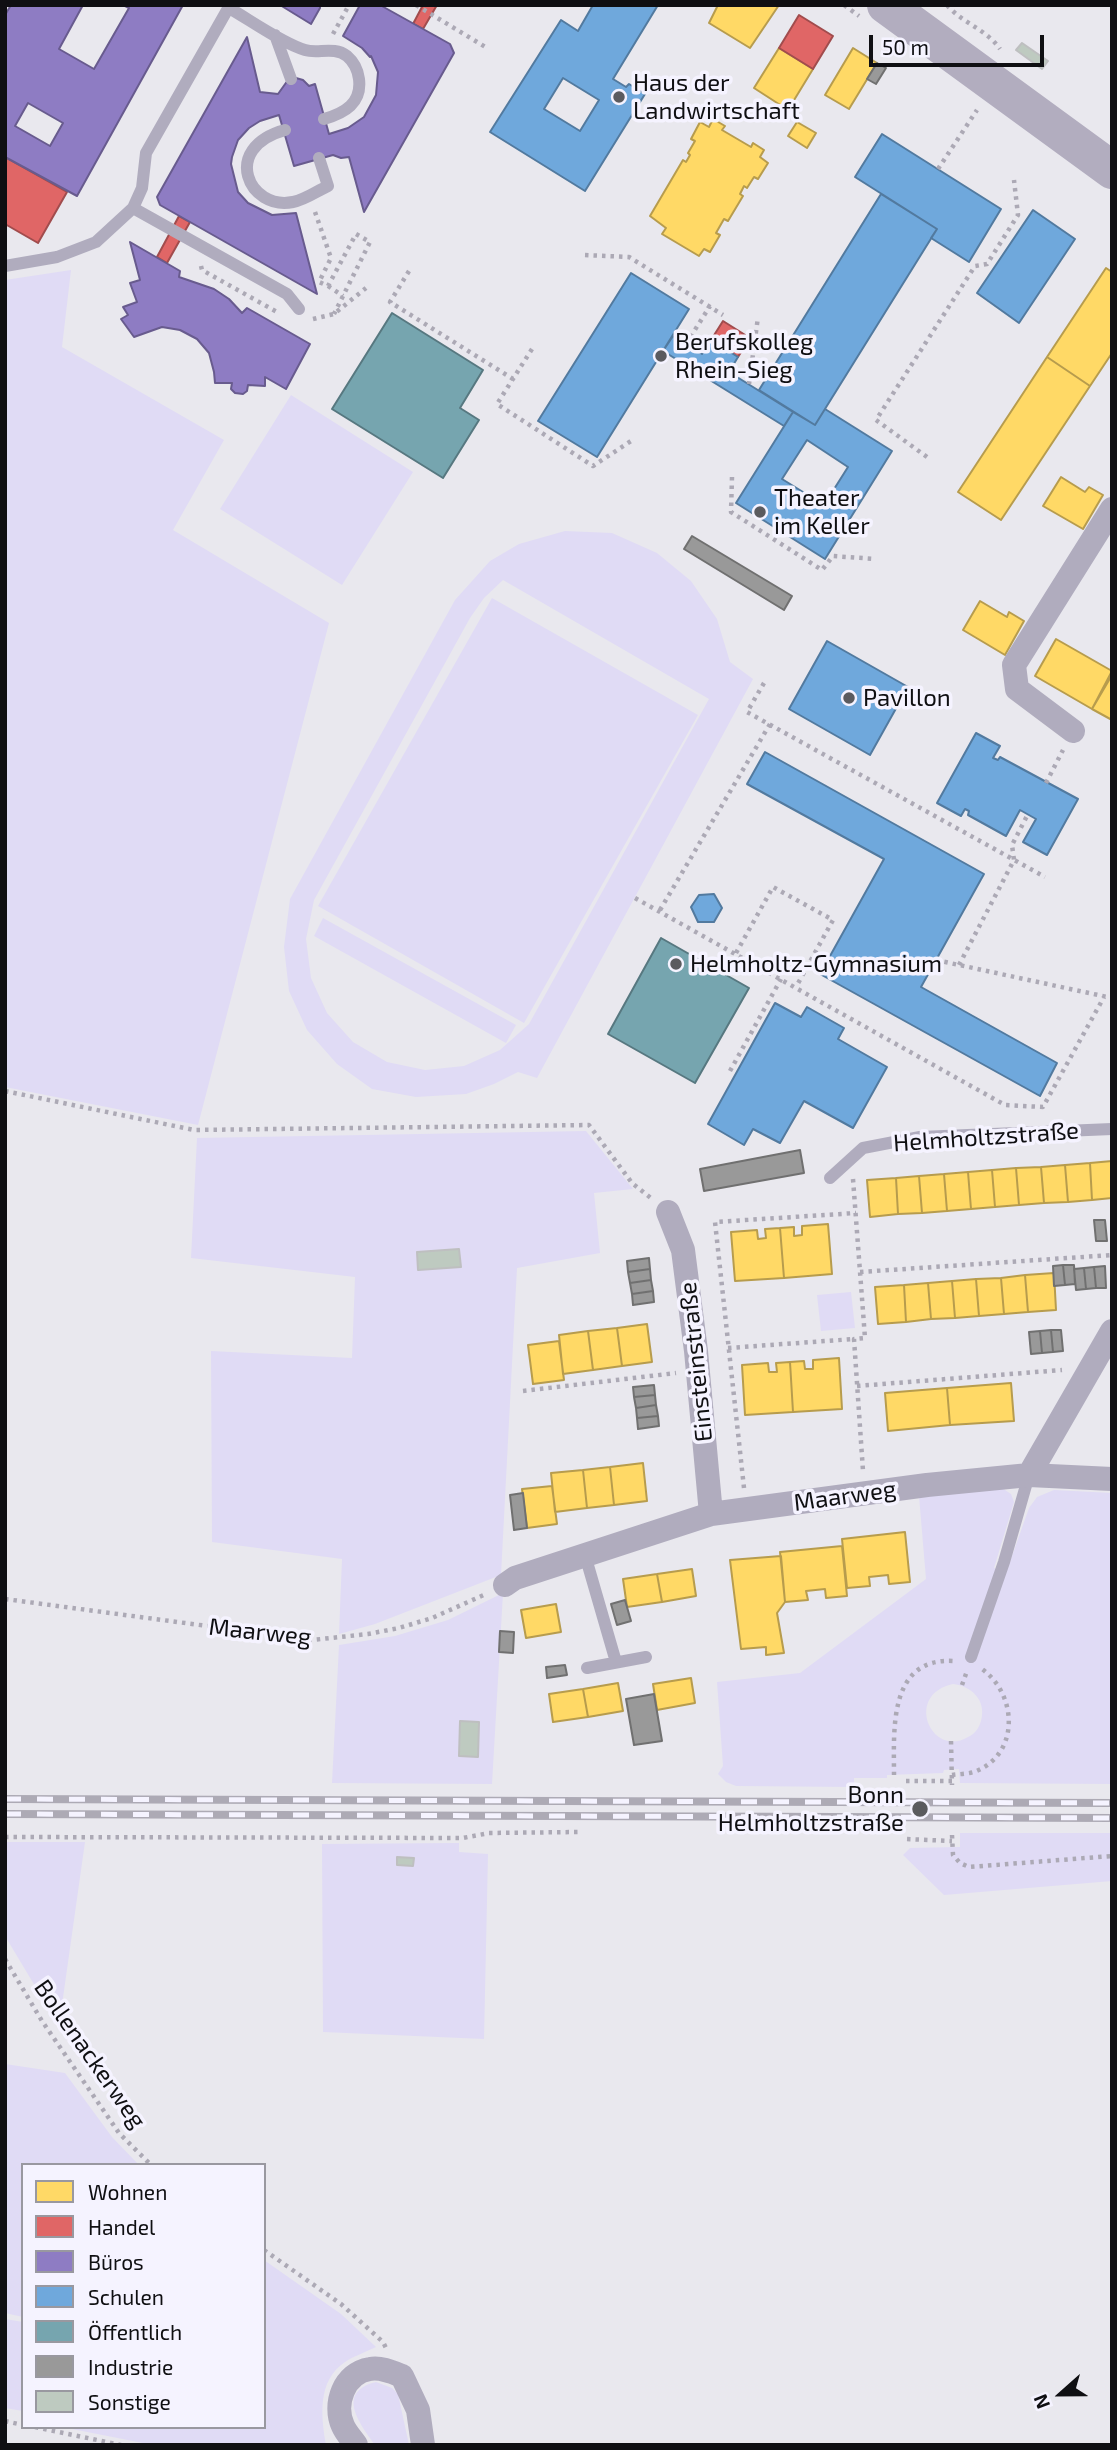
<!DOCTYPE html>
<html>
<head>
<meta charset="utf-8">
<style>
	body { margin:0 }
	#map { position:relative; width:1117px; height:2450px; overflow:hidden; background:#e9e8ee; font-family:"Exo 2",sans-serif }
	canvas { display:block }
	.frame { position:absolute; inset:0; border:7px solid #0f0f12; pointer-events:none }
	.legend { position:absolute; left:21px; top:2163px; width:245px; height:266px; box-sizing:border-box; background:#f5f3ff; border:2px solid #9998a0; margin:0; padding:9px 12px; list-style:none; font-size:21px; color:#0f0f12 }
	.legend li { display:flex; align-items:center; gap:14px; height:35px }
	.legend b { width:35px; border:2px solid #9998a0 }
	.north { position:absolute; left:1026px; top:2359px; width:70px; height:70px; -webkit-text-stroke:5px #f5f3ff; paint-order:stroke; rotate:249deg; font-size:19px; font-weight:700; line-height:28px; text-align:center; color:#0f0f12 }
	.north::after { content:''; display:block; margin:auto; width:24px; height:32px; background:#0f0f12; clip-path:polygon(50% 0,100% 100%,50% 72%,0 100%) }
	.scale { position:absolute; left:869px; top:35px; width:175px; height:32px; box-sizing:border-box; border:4px solid #0f0f12; border-top:0; padding-left:9px; font-size:21px; line-height:24px; white-space:nowrap; color:#0f0f12; -webkit-text-stroke:5px #f5f3ff; paint-order:stroke }
</style>
</head>
<body>
<div id="map">
<canvas width="1117" height="2450"></canvas>
<div class="frame"></div>
<ul class="legend">
<li><b style="height:19px;background:#ffd966"></b>Wohnen</li>
<li><b style="height:19px;background:#e06666"></b>Handel</li>
<li><b style="height:19px;background:#8e7cc3"></b>Büros</li>
<li><b style="height:19px;background:#6fa8dc"></b>Schulen</li>
<li><b style="height:19px;background:#76a5af"></b>Öffentlich</li>
<li><b style="height:19px;background:#999"></b>Industrie</li>
<li><b style="height:19px;background:#becac0"></b>Sonstige</li>
</ul>
<div class="north">N</div>
<div class="scale">50 m</div>
</div>
<script>
const c = document.querySelector('canvas').getContext('2d');
c.lineJoin = 'round';
function fill(path, color) { c.fillStyle = color; c.fill(path, 'evenodd'); }
function stroke(path, color, width, dash) { c.strokeStyle = color; c.lineWidth = width; c.lineCap = dash ? 'butt' : 'round'; c.setLineDash(dash || []); c.stroke(path); }
function drawText(font, color, halo, rows, align = 'center') {
  c.font = font + ' "Exo 2",sans-serif'; c.lineWidth = 7; c.setLineDash([]); c.textBaseline = 'middle'; c.strokeStyle = halo; c.fillStyle = color; for (const [text, x, y, turn = 0] of rows) {
    c.save(); c.translate(x, y); c.rotate((+turn || 0) * Math.PI / 180); c.textAlign = isNaN(turn) ? turn : align; if (halo) c.strokeText(text, 0, 0); c.fillText(text, 0, 0); c.restore();
  }
}
fill(new Path2D(`
	M71 270 62 347 224 440 173 530 329 623 198 1125 5 1087V280Z
	M291 395 413 472 342 585 220 509Z
	M565 531 612 533 657 553 691 581 717 619 730 662 753 679 537 1078 518 1072 494 1084 466 1094 416 1097 372 1089 337 1064 307 1030 289 991 284 947 290 899 455 600 490 561 519 544ZM503 580 709 699 529 1024 500 1050 464 1066 425 1070 387 1062 353 1042 327 1013 311 978 306 939 314 900 470 618 484 598Z
	M492 598 698 715 524 1023 318 906Z
	M323 918 516 1025 506 1043 314 936Z
	M586 1131 633 1189 594 1193 600 1253 517 1268 501 1575 375 1624 339 1634 342 1559 212 1542 211 1351 352 1358 355 1277 191 1258 197 1138Z
	M851 1292 855 1328 821 1331 817 1295Z
	M1002 1488 1011 1494 1014 1502 994 1568 1006 1573 1029 1508 1037 1497 1054 1490 1112 1493V1784L960 1783 959 1769 944 1770 943 1773 887 1775V1778H854V1787L736 1786 726 1782 718 1774 723 1766 717 1682 800 1673 926 1579 919 1496ZM953 1684C971 1686 987 1700 981 1721 979 1728 975 1734 968 1737 932 1759 903 1695 953 1684Z
	M503 1593 492 1784 332 1783 339 1645 395 1636 448 1620Z
	M960 1833H1112V1881L944 1895 903 1855 910 1848 960 1847Z
	M5 1842H85L59 2026 5 1936Z
	M459 1843V1852L488 1854 484 2039 323 2032 322 1844Z
	M5 2064 65 2073 112 2137 139 2165H23V2317L5 2313Z
	M264 2260 341 2314 376 2347C366 2352 354 2356 345 2362 317 2381 321 2416 326 2445H153L72 2429 264 2427Z
	M5 2319 23 2322V2411L5 2408Z
	M376 2382 392 2388 398 2394 409 2445H375C360 2424 335 2392 376 2382Z`), '#e0dbf5');
const homes = new Path2D(`
	M718 5H779L750 48 709 23Z
	M779 48 813 69 788 110 754 88Z
	M853 48 877 63 849 109 825 95Z
	M713 119 725 126 722 130 751 147 753 143 764 150 760 157 768 163 758 179 754 177 747 188 744 186 740 194 743 196 728 221 724 219 716 233 720 235 710 252 704 249 699 256 662 234 666 228 650 216 683 160 686 162 690 155 688 153 695 141 691 139 700 122 709 127Z
	M797 122 816 133 807 148 788 136Z
	M1106 268 1112 272V353L1090 386 1047 357Z
	M1047 357 1090 386 1001 520 958 492Z
	M1061 477 1085 492 1089 487 1103 495 1083 529 1043 506Z
	M980 601 1007 617 1009 612 1024 621 1005 655 963 630Z
	M1056 639 1112 671 1092 709 1035 676Z
	M1112 675V720L1092 709Z
	M1112 1161V1198L1092 1200 1090 1163Z
	M1090 1163 1092 1200 1068 1202 1065 1165Z
	M1065 1165 1068 1202 1044 1203 1041 1167Z
	M1041 1167 1044 1203 1019 1205 1016 1168Z
	M1016 1168 1019 1205 995 1207 992 1170Z
	M992 1170 995 1207 971 1209 968 1172Z
	M968 1172 971 1209 947 1211 944 1174Z
	M944 1174 947 1211 922 1213 919 1176Z
	M919 1176 922 1213 898 1214 896 1178Z
	M896 1178 898 1214 870 1217 867 1180Z
	M828 1224 832 1274 784 1278 780 1228 794 1227V1236L802 1235V1226Z
	M780 1228 784 1278 735 1281 731 1232 757 1230 758 1239 766 1238 765 1229Z
	M1054 1273 1056 1310 1028 1312 1025 1275Z
	M1025 1275 1028 1312 1004 1314 1001 1278Z
	M1001 1278 1004 1314 979 1316 976 1279Z
	M976 1279 979 1316 955 1318 952 1281Z
	M952 1281 955 1318 931 1319 928 1283Z
	M928 1283 931 1319 906 1322 904 1285Z
	M904 1285 906 1322 878 1324 875 1287Z
	M647 1324 652 1362 622 1366 617 1328Z
	M617 1328 622 1366 593 1370 588 1331Z
	M588 1331 593 1370 563 1374 559 1335Z
	M559 1341 564 1380 533 1384 528 1345Z
	M839 1358 842 1409 793 1412 790 1362 804 1361 805 1369H813V1360Z
	M790 1362 793 1412 745 1415 742 1365 768 1363 769 1372H777L776 1363Z
	M1011 1383 1014 1421 950 1425 947 1388Z
	M947 1388 950 1425 888 1431 885 1393Z
	M643 1463 647 1501 614 1505 610 1467Z
	M610 1467 614 1505 587 1508 583 1470Z
	M583 1470 587 1508 555 1512 551 1473Z
	M552 1486 557 1524 527 1528 522 1489Z
	M905 1532 910 1582 889 1584 888 1575 869 1577 870 1586 847 1588 842 1539Z
	M842 1546 847 1596 826 1598 825 1589 806 1591 808 1600 785 1602 780 1552Z
	M781 1556 785 1602 777 1613 784 1653 766 1655V1647L741 1649 730 1560Z
	M692 1569 696 1596 662 1602 657 1574Z
	M657 1574 662 1602 627 1607 623 1579Z
	M556 1604 561 1632 526 1638 521 1610Z
	M691 1678 695 1703 657 1710 653 1684Z
	M618 1683 623 1711 588 1717 583 1689Z
	M583 1689 588 1717 553 1722 549 1694Z`);
fill(homes, '#ffd966');
stroke(homes, '#b79c4d', 2);
const shops = new Path2D(`
	M423 5H437L423 29 413 24Z
	M799 15 833 36 813 69 779 48Z
	M5 157 67 192 38 243 5 224Z
	M179 216 190 222 167 263 157 257Z
	M723 321 750 338 738 357 711 340Z`);
fill(shops, '#e06666');
stroke(shops, '#a14c4d', 2);
const offices = new Path2D(`
	M11 5H83L59 49 94 69 129 8 123 5H183L77 196 5 157V15ZM28 103 63 123 50 146 15 126Z
	M280 5H320V8L311 24Z
	M360 5H380L450 44 454 53 364 212 349 157 341 158 333 155 294 166 279 115 260 121 249 128 238 140 232 157 231 164 238 192 248 203 272 215 296 213 317 294 160 205 157 197 247 37 260 92 278 94 288 80 296 78 303 80 309 86 315 84 329 134 348 128 364 117 376 95 378 72 371 56 370 57 362 48 343 36Z
	M130 242 180 271 179 277 214 289 229 299 242 313 247 308 310 344 286 389 265 377V386L248 385 247 391 243 394 235 393 231 389 232 383H215L214 372 209 353 197 339 180 330 162 327 134 337 121 319 128 315 123 307 137 302 130 283 140 280Z`);
fill(offices, '#8e7cc3');
stroke(offices, '#685b8e', 2);
const schools = new Path2D(`
	M593 5H658L613 79 626 87 629 84 645 94 585 191 490 132 561 20 578 31ZM563 78 599 100 580 131 544 109Z
	M882 134 1001 209 969 262 931 238 937 229 855 177Z
	M881 194 937 229 815 425 759 390Z
	M1033 210 1075 239 1019 323 977 293Z
	M631 273 689 309 597 457 538 421Z
	M673 336 702 354 711 340 738 357 729 372 793 412 784 426 663 351Z
	M825 409 892 451 825 559 736 503 793 412 815 425ZM807 440 848 467 824 505 782 479Z
	M827 641 908 687 870 755 789 709Z
	M976 733 1000 746 993 758 998 760 1000 757 1078 799 1047 855 1023 842 1036 819 1020 810 1006 836 968 815 969 811 965 809 961 816 937 803Z
	M765 752 984 874 921 987 1057 1063 1040 1096 820 974 884 859 747 784Z
	M714 894 722 908 714 922H698L691 907 699 895Z
	M775 1003 801 1017 807 1007 844 1028 838 1039 887 1067 853 1128 804 1101 780 1143 753 1129 744 1145 708 1124Z`);
fill(schools, '#6fa8dc');
stroke(schools, '#527a9f', 2);
const public = new Path2D(`
	M392 313 483 370 460 408 479 420 443 478 332 409Z
	M661 938 749 988 695 1083 608 1034Z`);
fill(public, '#76a5af');
stroke(public, '#577880', 2);
const industry = new Path2D(`
	M877 63 886 68 876 84 867 79Z
	M692 536 792 596 784 610 684 549Z
	M800 1150 804 1173 704 1191 700 1169Z
	M1094 1220H1105L1107 1241H1096Z
	M649 1258 650 1269 628 1272 627 1261Z
	M1063 1265H1074L1075 1284 1065 1285Z
	M1063 1265 1065 1285 1054 1286 1053 1266Z
	M1105 1266 1106 1288H1096L1094 1267Z
	M1094 1267 1096 1288 1086 1289 1084 1268Z
	M1084 1268 1086 1289 1076 1290 1074 1269Z
	M650 1269 651 1280 630 1283 628 1272Z
	M651 1280 653 1291 632 1294 630 1283Z
	M653 1291 654 1302 633 1305 632 1294Z
	M1051 1330 1053 1352 1042 1353 1040 1331Z
	M1051 1330H1061L1063 1351 1053 1352Z
	M1040 1331 1042 1353 1031 1354 1029 1332Z
	M654 1385 655 1395 634 1397 633 1387Z
	M655 1395 656 1405 636 1408 634 1397Z
	M656 1405 658 1416 637 1418 636 1408Z
	M658 1416 659 1426 638 1429 637 1418Z
	M523 1493 527 1528 514 1530 510 1495Z
	M625 1600 631 1621 617 1625 611 1604Z
	M500 1631 514 1632 513 1653 499 1652Z
	M565 1665 567 1675 547 1678 546 1667Z
	M654 1694 662 1741 634 1745 626 1699Z`);
fill(industry, '#999');
stroke(industry, '#707070', 2);
const building = new Path2D(`
	M1022 43 1048 61 1042 69 1016 50Z
	M459 1249 461 1267 418 1270 417 1252Z
	M460 1721 479 1722 478 1757 459 1756Z
	M397 1857 414 1858 413 1866 397 1865Z`);
fill(building, '#becac0');
stroke(building, '#bebfc0', 2);
stroke(new Path2D(`
	M416 5 487 48
	M844 5 859 16
	M947 5C962 23 986 29 1000 49
	M333 34 349 5
	M938 169 977 110
	M315 212 331 258 319 282 328 286 356 234 370 242 334 314
	M585 255 629 257 723 315
	M201 266 202 270 277 312
	M409 271 390 302 513 379
	M328 286 343 296
	M313 319 334 314 366 288
	M686 344 710 306
	M532 349 497 404 593 466 631 441
	M749 384 758 317
	M927 457 876 420 975 266 987 264 1018 215 1014 180
	M732 477 731 512 822 570 833 556 876 559
	M764 683 747 712 1045 877
	M1046 783 1063 750
	M635 898 1005 1105 1043 1107 1104 997
	M660 910 770 724
	M736 953 773 887 833 920 796 987
	M936 960 1112 998
	M959 965 1014 860 1012 845 1028 814
	M730 1071 781 979
	M5 1091 194 1130 589 1125 632 1183 652 1199
	M853 1179 865 1338 854 1339 863 1471
	M860 1272 1112 1255
	M728 1348 854 1339
	M857 1386 1062 1370
	M523 1391 676 1373
	M744 1488 715 1222 856 1213
	M5 1599 312 1640 368 1634 399 1628 432 1618 486 1594
	M962 1685 967 1671
	M951 1741 952 1785
	M894 1775C894 1730 888 1657 954 1661
	M952 1775C959 1774 967 1774 974 1772 1020 1755 1018 1695 982 1669
	M906 1781H952
	M952 1835 953 1855 960 1863 969 1867 1112 1856
	M5 1837 463 1838 489 1833 578 1832
	M907 1839 952 1841
	M5 1959 42 2021 119 2133 151 2165
	M264 2250 341 2304 383 2342 386 2348
	M5 2421 23 2425
	M35 2427 121 2445`), '#aca9b5', 4.5, [3.5, 5]);
stroke(new Path2D(`
	M229 8C250 20 282 43 305 50 318 54 334 46 347 56 354 62 358 71 359 79 362 103 345 113 324 119
	M275 35 291 79
	M285 130C220 148 249 211 293 202 305 200 317 191 328 186L319 158
	M133 208 287 294 299 309
	M5 266 57 257 96 242 133 208 142 188 146 153 230 5
	M830 1178 863 1148 920 1137 1112 1129
	M585 1555 616 1662
	M971 1657 1004 1562 1029 1475
	M587 1668 646 1657`), '#b0acbe', 12);
stroke(new Path2D(`
	M1073 731 1017 689 1014 665 1112 509
	M668 1212 683 1250 696 1351 711 1514
	M1029 1475 1112 1331
	M505 1585 515 1578 711 1514 927 1485 1029 1475 1112 1479
	M356 2445C352 2439 346 2433 343 2426 333 2404 344 2373 370 2369 381 2367 392 2372 402 2376L418 2410 423 2445`), '#b0acbe', 24);
stroke(new Path2D(`
	M886 5 1112 170`), '#b2adbf', 38);
const rail = new Path2D(`
	M5 1799 1112 1803
	M5 1814 1112 1818`);
stroke(rail, '#adaab5', 8);
stroke(rail, '#f5f3ff', 5, [16]);
for (const [x, y, r, color] of [
	[619,97,7,"#5b5b5f"],
	[661,356,7,"#5b5b5f"],
	[760,512,7,"#5b5b5f"],
	[849,698,7,"#5b5b5f"],
	[676,964,7,"#5b5b5f"],
	[920,1809,9,"#5b5b5f"]
]) { const dot = new Path2D(); dot.arc(x, y, r, 0, 2 * Math.PI); c.fillStyle = color; c.fill(dot); stroke(dot, '#f5f3ff', 2.5); }
drawText('24px', '#0f0f12', '#f5f3ff', [
	["Haus der",633,83],
	["Landwirtschaft",633,111],
	["Berufskolleg",675,342],
	["Rhein-Sieg",675,370],
	["Theater",774,498],
	["im Keller",774,526],
	["Pavillon",863,698],
	["Helmholtz-Gymnasium",690,964],
	["Bonn",904,1795,"right"],
	["Helmholtzstraße",904,1823,"right"]
], 'left');
drawText('24px', '#0f0f12', '#f5f3ff', [
	["Helmholtzstraße",986,1137,-4],
	["Einsteinstraße",696,1362,-96],
	["Maarweg",845,1496,-8],
	["Maarweg",260,1632,6],
	["Bollenackerweg",90,2054,55]
]);
</script>
</body>
</html>
